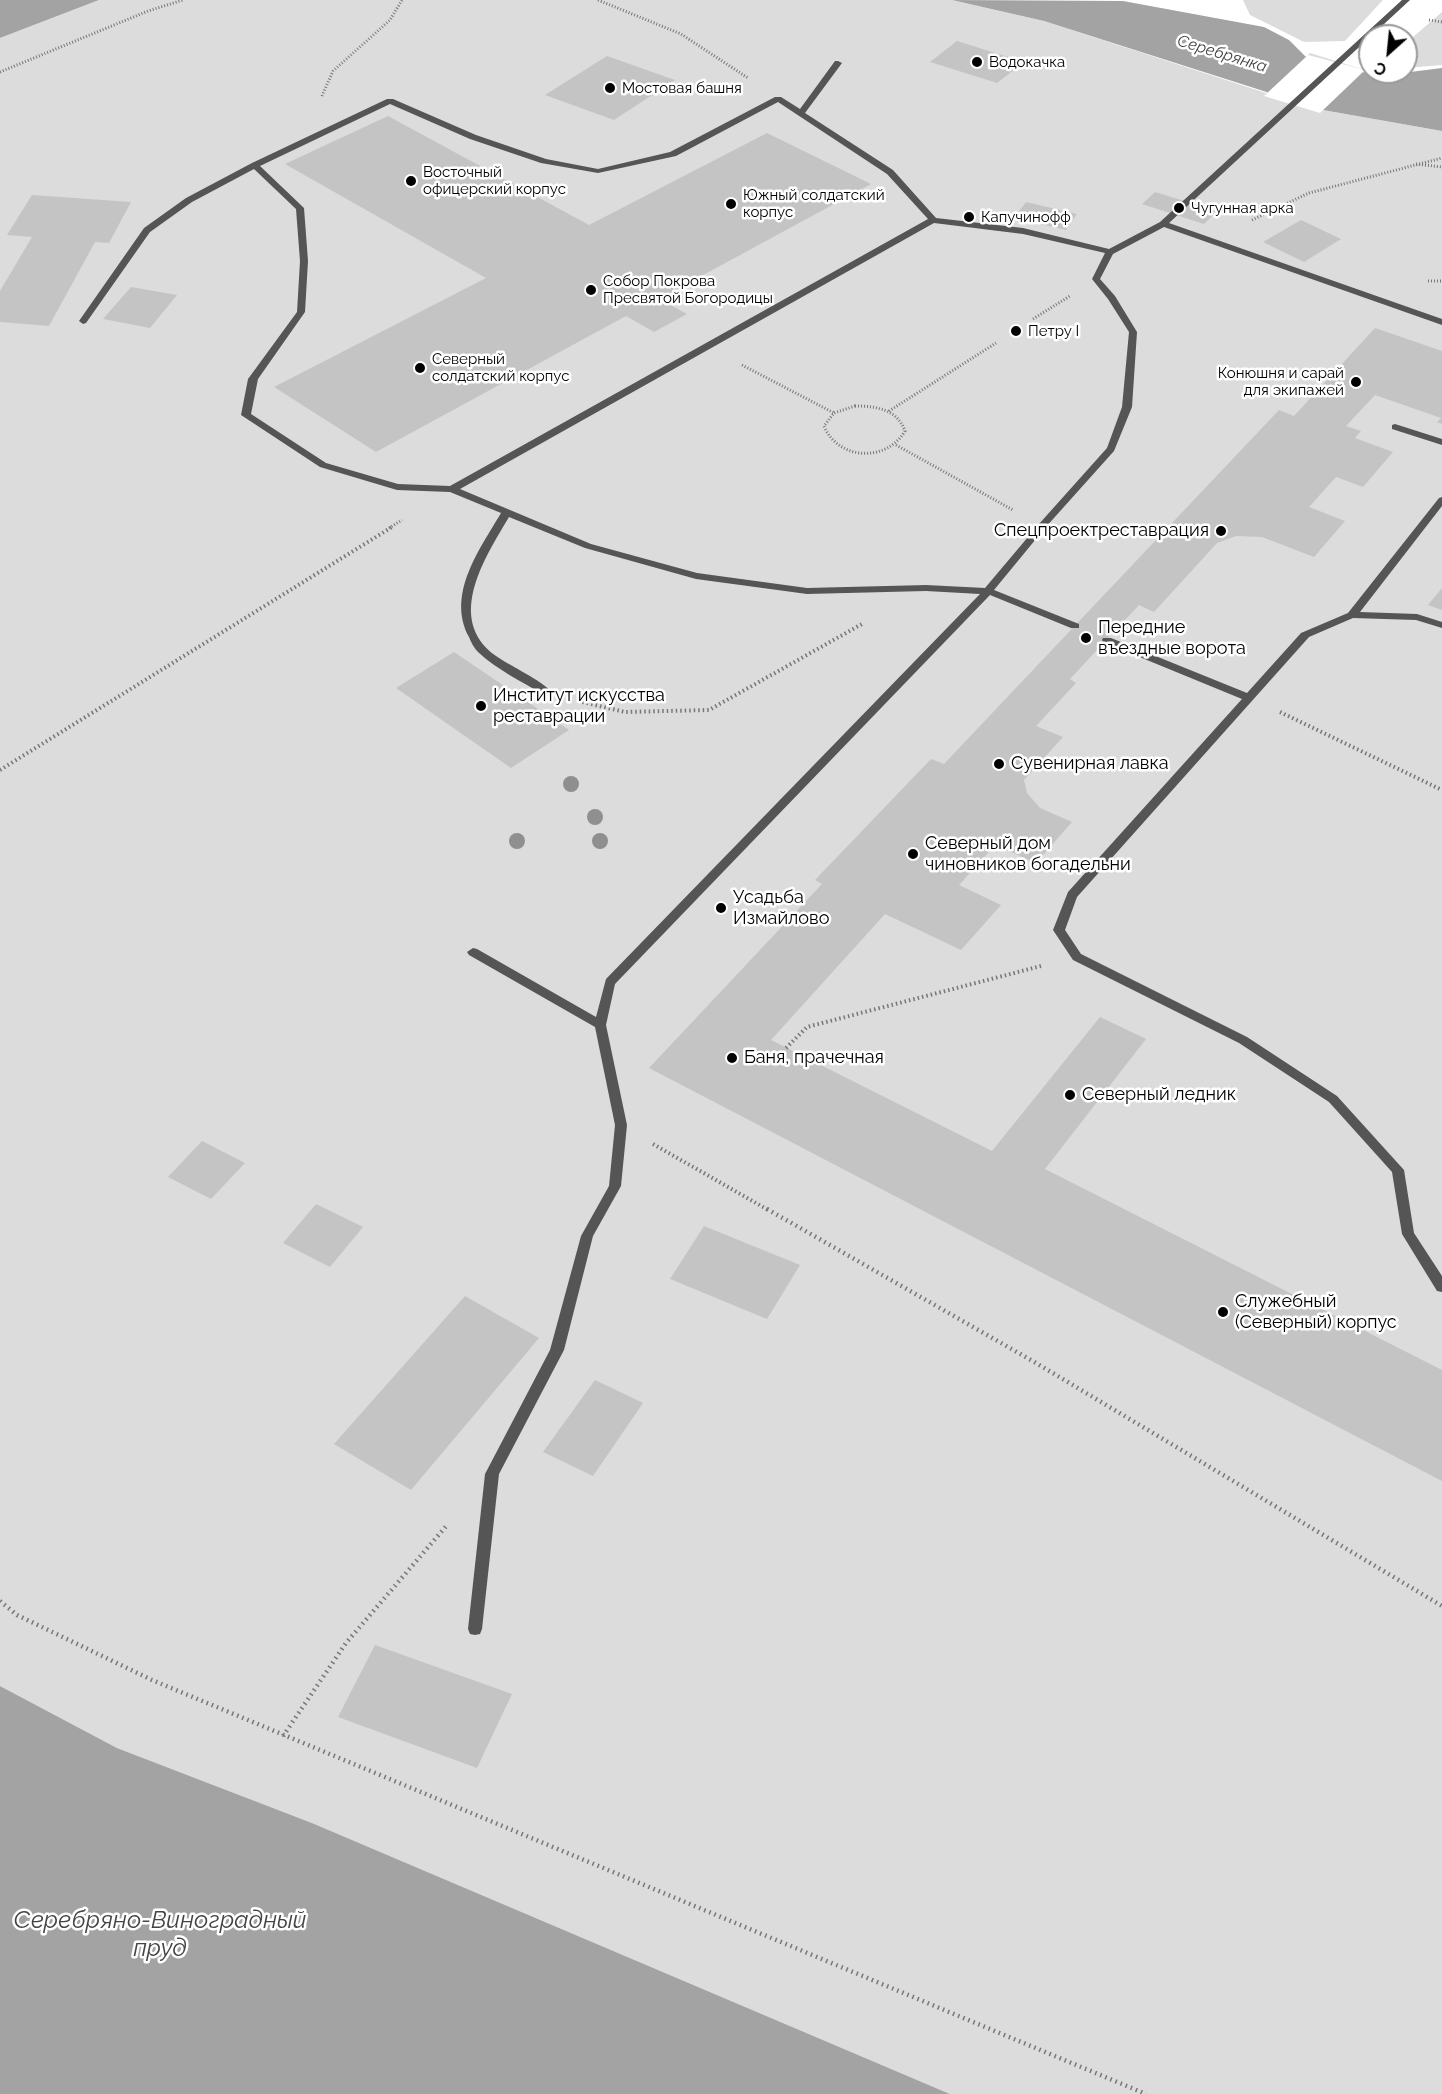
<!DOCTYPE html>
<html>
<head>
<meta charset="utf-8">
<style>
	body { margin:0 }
	#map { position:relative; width:1442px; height:2094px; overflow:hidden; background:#fff; font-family:Raleway,sans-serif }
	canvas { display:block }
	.north { position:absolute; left:1358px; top:24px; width:60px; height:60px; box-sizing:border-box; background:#fff; border:2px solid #999; border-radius:50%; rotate:207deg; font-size:16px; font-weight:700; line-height:24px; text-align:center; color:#000 }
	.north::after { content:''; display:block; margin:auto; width:21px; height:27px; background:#000; clip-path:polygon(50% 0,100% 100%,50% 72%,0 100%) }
</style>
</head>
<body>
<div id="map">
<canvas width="1442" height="2094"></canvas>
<div class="north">С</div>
</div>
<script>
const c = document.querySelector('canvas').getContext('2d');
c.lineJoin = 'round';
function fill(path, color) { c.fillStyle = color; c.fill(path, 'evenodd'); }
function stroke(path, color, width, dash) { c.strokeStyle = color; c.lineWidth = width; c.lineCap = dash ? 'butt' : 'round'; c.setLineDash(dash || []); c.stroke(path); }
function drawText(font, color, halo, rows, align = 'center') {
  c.font = font + ' Raleway,sans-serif'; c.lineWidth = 5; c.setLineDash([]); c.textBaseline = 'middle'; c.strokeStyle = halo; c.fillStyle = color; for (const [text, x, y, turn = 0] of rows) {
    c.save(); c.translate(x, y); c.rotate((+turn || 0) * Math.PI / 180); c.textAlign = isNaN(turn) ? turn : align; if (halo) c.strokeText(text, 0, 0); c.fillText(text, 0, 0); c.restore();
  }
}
fill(new Path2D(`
	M99 0H952L1044 21 1266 93 1310 53 1365 70 1323 110 1442 131V2094H950L312 1823 117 1748 0 1686V38Z
	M1243 0H1383L1345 41 1304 42 1250 15Z
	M1442 12V65L1406 68V43Z`), '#dcdcdc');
fill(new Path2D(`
	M0 0H99L0 38Z
	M952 0 1123 1 1264 27 1289 40 1306 57 1378 76 1442 68V131L1323 110 1044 21Z
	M0 1686 117 1748 312 1823 950 2094H0Z`), '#a3a3a3');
fill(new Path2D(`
	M1308 55 1365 70 1320 113 1264 96Z`), '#fff');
fill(new Path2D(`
	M957 41 1024 62 997 83 930 62Z
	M607 56 675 80 614 120 545 95Z
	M388 116 589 225 767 133 871 184 659 299 687 314 654 332 626 316 376 452 274 387 486 278 285 164Z
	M1155 192 1217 211 1204 224 1142 204Z
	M32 195 131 202 109 243 95 242 49 326 0 322V291L32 237 7 235Z
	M1026 202 1077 214 1066 230 1014 218Z
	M1301 220 1341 239 1304 262 1263 242Z
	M131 287 177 295 150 328 103 319Z
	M1375 328 1442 351V424L1437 422 1441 418 1375 395 1346 426 1361 431 1355 438 1393 452 1363 487 1336 477 1309 507 1345 521 1314 557 1262 537 1236 536 1217 543 1154 612 1139 605 1070 679 1076 683 1036 726 1063 737 1024 780 1027 793 1040 808 1072 822 1036 863 995 845 959 885 1001 905 961 950 885 914 771 1040 992 1151 1100 1017 1146 1039 1045 1169 1442 1370V1481L649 1068 822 884 815 880 931 759 944 764 1279 410 1294 416Z
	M1442 588V610L1428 605Z
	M454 652 569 730 511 768 396 688Z
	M202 1141 245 1163 211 1199 168 1177Z
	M316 1204 363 1227 330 1267 283 1243Z
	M704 1226 800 1265 767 1319 670 1279Z
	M465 1296 539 1338 411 1490 334 1444Z
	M595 1380 643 1403 593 1476 543 1452Z
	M375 1645 512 1694 477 1768 338 1717Z`), '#c4c4c4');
stroke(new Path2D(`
	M598 0 681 34 748 78
	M1429 20 1442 22
	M0 72 148 11 183 0
	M322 96 333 71 390 20 402 0
	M1416 164 1442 167
	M1252 220 1309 193 1442 158
	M1428 281H1442
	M1033 319 1070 296
	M742 365 834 413
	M855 406C876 406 897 409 905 431 886 463 838 460 824 426L834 413Z
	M889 411 996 343
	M896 445 1013 510
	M389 528 402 520`), '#777', 3, [1, 2]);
stroke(new Path2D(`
	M578 701 625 712 709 710 862 624
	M1280 712 1442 790
	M0 770 392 527
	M786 1048 807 1027 1041 966
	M653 1144 770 1211`), '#777', 4, [1.5, 3]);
stroke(new Path2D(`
	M767 1209 1036 1363 1442 1606
	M0 1601 17 1615 152 1680 1146 2094
	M283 1736 346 1643 448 1524`), '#777', 4.5, [1.5, 4]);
fill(new Path2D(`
	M1402 0H1410L1169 223 1442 319V325L1164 227 1113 254 1100 279 1115 296 1137 332 1132 407 1114 451 1045 528 994 590 1079 624V628H1071L990 595 615 984 606 1025 627 1125 621 1186 593 1236 564 1350 499 1474 482 1629 480 1634 475 1635 470 1634 468 1629 485 1474 550 1350 581 1236 609 1186 615 1125 595 1027 469 955 467 952 473 948 477 949 596 1017 606 979 980 594 926 591 807 594 696 579 585 548 509 517C486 556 444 619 496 656 512 667 541 680 553 693L548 696 544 695C523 682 497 670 478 652 474 648 471 642 469 637 446 594 480 549 501 513L450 492 397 490 320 467 241 415 248 379 297 312 300 261 296 209 254 169 192 202 150 232 86 323 83 324 79 321 144 228 186 198 252 163 387 99H393L476 135 546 159 598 169 670 152 775 97H781L800 109 835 61H838L842 63 805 113 893 170 936 218 1023 228 1109 249 1160 222ZM778 102 887 174 928 219 450 486 398 484 326 463 251 414 258 379 305 312 308 261 304 208 260 166 390 104 470 139 541 163 598 173 676 156ZM934 223 1023 234 1105 253 1092 279 1108 299 1129 332 1122 407 1107 448 1039 524 985 588 926 585 807 588 697 573 591 544 460 489Z
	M1395 424 1442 439V445L1392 429V425Z
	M1442 497V506L1360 612 1417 614 1442 622V628L1416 620 1353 618 1309 637 1077 897 1065 930 1081 954 1247 1037 1337 1096 1404 1170 1414 1233 1442 1276V1292L1437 1291 1402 1234 1392 1172 1329 1102 1239 1043 1073 960 1053 930 1068 892 1242 699 1103 642 1102 640 1103 638H1111L1247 693 1301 633 1348 613 1439 498Z`), '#555');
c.fillStyle = '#8f8f8f';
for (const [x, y] of [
	[571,784],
	[595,817],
	[517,841],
	[600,841]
]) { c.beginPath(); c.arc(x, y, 8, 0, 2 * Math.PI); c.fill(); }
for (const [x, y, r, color] of [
	[977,62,6,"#000"],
	[610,88,6,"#000"],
	[411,181,6,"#000"],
	[731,204,6,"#000"],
	[1179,208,6,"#000"],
	[969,217,6,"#000"],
	[591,290,6,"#000"],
	[1016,331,6,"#000"],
	[420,368,6,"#000"],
	[1356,382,6,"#000"],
	[1221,531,6,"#000"],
	[1086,638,6,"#000"],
	[481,706,6,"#000"],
	[999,764,6,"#000"],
	[913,854,6,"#000"],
	[721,908,6,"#000"],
	[732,1058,6,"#000"],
	[1070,1095,6,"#000"],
	[1223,1312,6,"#000"]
]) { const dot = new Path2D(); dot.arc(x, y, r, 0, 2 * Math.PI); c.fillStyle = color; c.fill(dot); stroke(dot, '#fff', 2); }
drawText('15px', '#000', '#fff', [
	["Водокачка",989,62],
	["Мостовая башня",622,88],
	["Восточный",423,172],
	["офицерский корпус",423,189],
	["Южный солдатский",743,195],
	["корпус",743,212],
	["Чугунная арка",1191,208],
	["Капучинофф",981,217],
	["Собор Покрова",603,281],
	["Пресвятой Богородицы",603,298],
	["Петру I",1028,331],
	["Северный",432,359],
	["солдатский корпус",432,376],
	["Конюшня и сарай",1344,373,"right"],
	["для экипажей",1344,390,"right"]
], 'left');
drawText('italic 16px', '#444', '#fff', [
	["Серебрянка",1222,54,17]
]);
drawText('18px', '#000', '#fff', [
	["Спецпроектреставрация",1209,531,"right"],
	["Передние",1098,628],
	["въездные ворота",1098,649],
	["Институт искусства",493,696],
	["реставрации",493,717],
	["Сувенирная лавка",1011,764],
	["Северный дом",925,844],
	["чиновников богадельни",925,865],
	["Усадьба",733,898],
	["Измайлово",733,919],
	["Баня, прачечная",744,1058],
	["Северный ледник",1082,1095],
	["Служебный",1235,1302],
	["(Северный) корпус",1235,1323]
], 'left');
drawText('italic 24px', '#444', '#fff', [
	["Серебряно-Виноградный",160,1921],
	["пруд",160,1949]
]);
</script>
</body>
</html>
